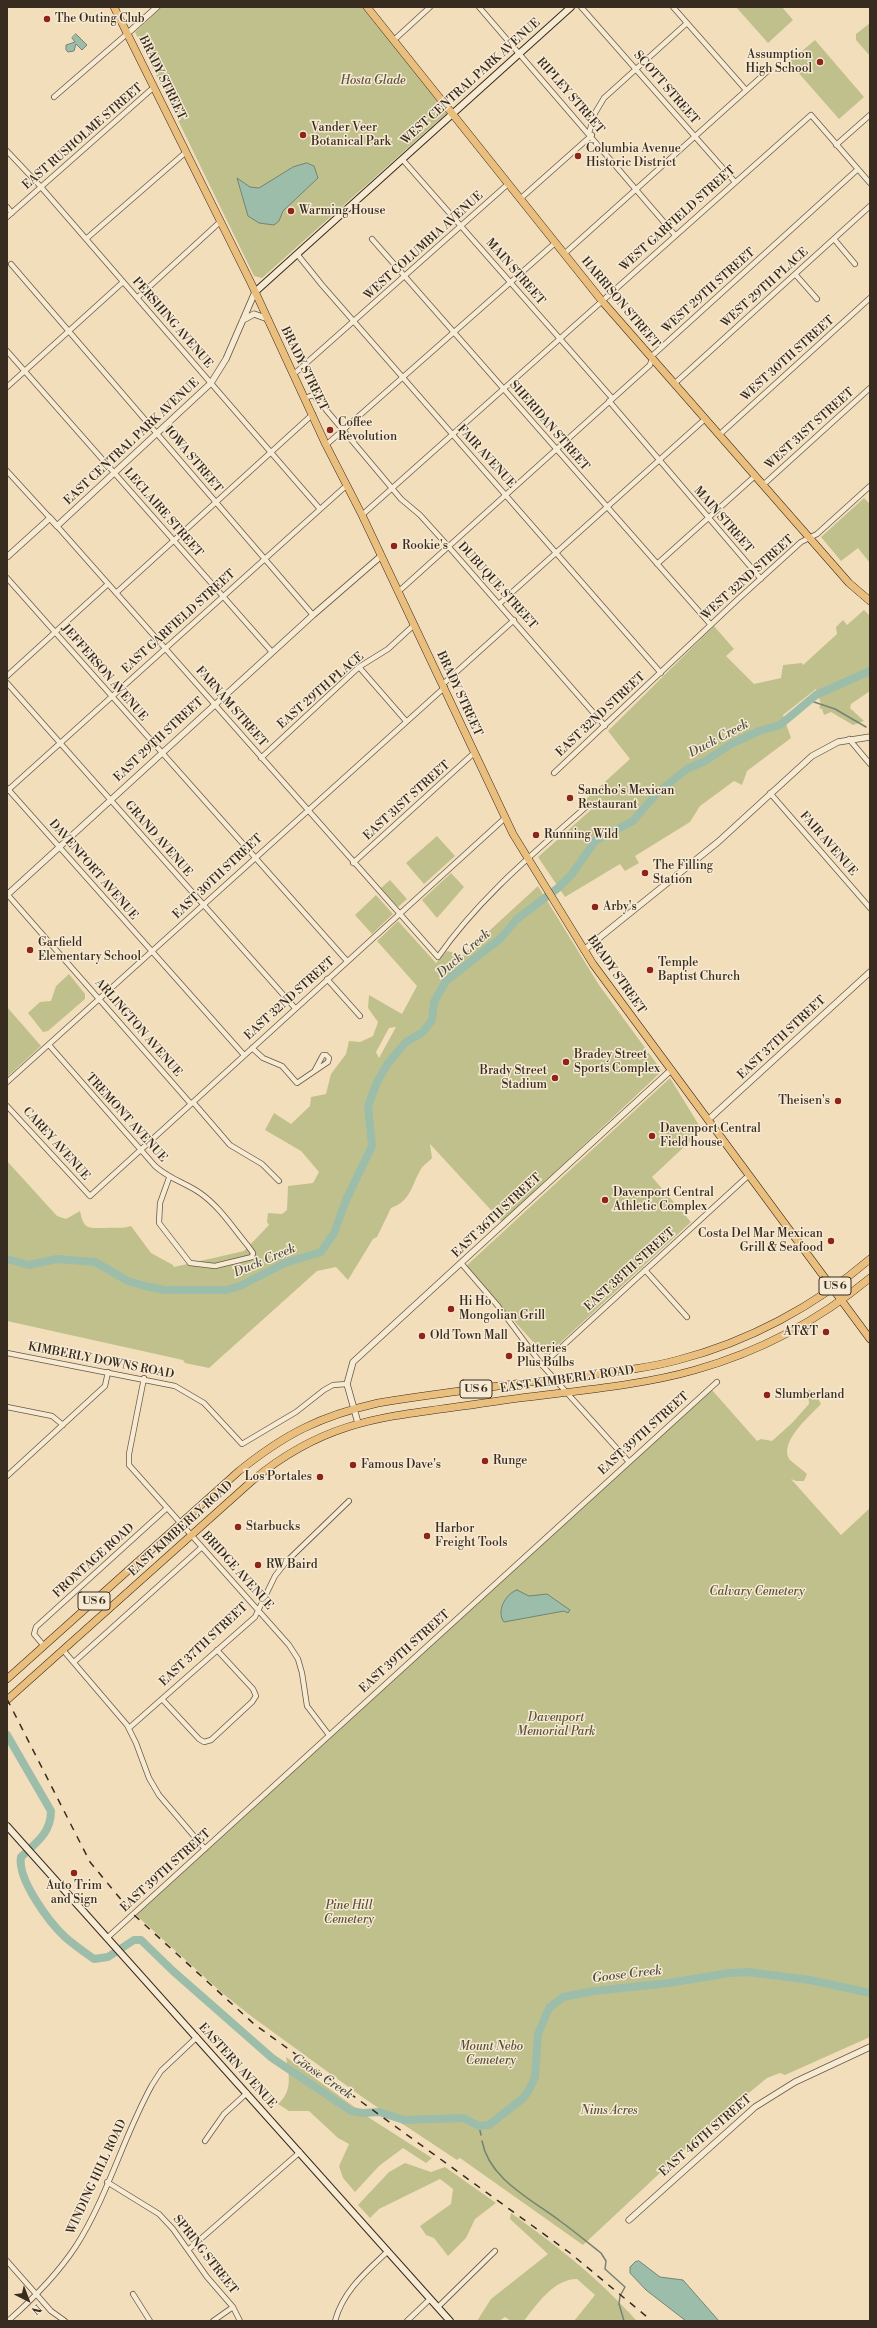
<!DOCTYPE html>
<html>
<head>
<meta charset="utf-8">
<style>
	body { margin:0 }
	#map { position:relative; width:877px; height:2328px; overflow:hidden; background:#f3debc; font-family:"Libre Bodoni",serif }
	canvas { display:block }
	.frame { position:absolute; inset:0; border:8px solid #382b1f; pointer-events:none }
	.north { position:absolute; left:8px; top:2280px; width:40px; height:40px; -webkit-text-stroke:3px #f7ead3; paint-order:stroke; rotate:138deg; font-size:11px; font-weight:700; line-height:16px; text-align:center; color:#382b1f }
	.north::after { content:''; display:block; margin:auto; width:14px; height:18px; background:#382b1f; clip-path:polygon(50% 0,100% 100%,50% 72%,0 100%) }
</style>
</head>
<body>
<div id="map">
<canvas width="877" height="2328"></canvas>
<div class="frame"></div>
<div class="north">N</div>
</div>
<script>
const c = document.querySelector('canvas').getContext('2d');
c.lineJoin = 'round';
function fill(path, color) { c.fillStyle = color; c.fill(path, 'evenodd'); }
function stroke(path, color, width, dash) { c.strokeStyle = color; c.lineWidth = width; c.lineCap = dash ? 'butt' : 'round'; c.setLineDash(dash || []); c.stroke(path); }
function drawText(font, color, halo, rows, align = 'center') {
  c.font = font + ' "Libre Bodoni",serif'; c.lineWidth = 3; c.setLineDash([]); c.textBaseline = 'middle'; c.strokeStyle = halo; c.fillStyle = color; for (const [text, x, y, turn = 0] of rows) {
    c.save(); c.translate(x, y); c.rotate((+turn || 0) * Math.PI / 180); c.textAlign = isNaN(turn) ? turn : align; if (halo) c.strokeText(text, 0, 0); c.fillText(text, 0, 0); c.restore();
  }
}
fill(new Path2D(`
	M162 7H362L447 113 262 278 254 276 135 32Z
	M736 7H782L793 20 768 43Z
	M870 23V56L856 40V34Z
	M815 40 864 97 839 119 789 62Z
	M864 498 870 504V563L858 548 841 561 821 537Z
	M864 610 870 616V691L851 704 850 708 864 721 853 725 831 712 824 715 822 709 819 708 821 704 816 689 783 715 791 738 747 771 742 785 734 781 700 806 690 822 635 856 639 863 625 871 620 864 565 897 538 857 593 808 585 800 630 759 608 731 714 626 734 649 726 656 754 684 781 678 783 665 802 663 803 665 837 634 836 627 843 620 847 625Z
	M437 836 455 856 424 884 406 863Z
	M451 873 464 887 437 918 422 900Z
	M390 880 407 899 398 907 381 888Z
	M538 886 599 985 662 1071 502 1222 430 1144 432 1158C429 1162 423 1165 421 1169 411 1186 411 1201 391 1208L377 1237 373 1239 348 1280 336 1267 317 1271 209 1368 185 1363 183 1360 7 1321V1161L57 1216 66 1219 80 1211C84 1230 88 1228 105 1228 115 1227 122 1229 131 1226L151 1253 173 1265 174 1267 244 1251 269 1225 267 1222 268 1213 282 1214 287 1210 288 1186 313 1183 319 1172 301 1151 265 1130 274 1113 291 1124 310 1106 311 1097 326 1094 331 1074 346 1054 349 1041 360 1042 373 1036 378 1022 368 1008 369 995 402 1014 417 986 377 941 398 921 436 963 447 951 463 955ZM396 1027 379 1058 376 1052 389 1028Z
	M376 895 393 914 372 934 355 915Z
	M69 974 85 994V999L48 1031 43 1032 28 1013 40 1002 51 1001 56 986Z
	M7 1007 41 1046 7 1077Z
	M670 1078 702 1130 652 1177 691 1222 546 1356 465 1267Z
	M712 1390 757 1441 761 1439 772 1441 792 1423 809 1404 808 1390 815 1392 821 1404C811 1415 777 1443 790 1460 795 1465 802 1469 807 1474L804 1481H796L791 1479 841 1535 870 1508V2037L785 2075 780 2073 767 2078 722 2115 583 2245 460 2158 457 2160 365 2099 251 2016 221 1992 136 1915Z
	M286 2057 368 2117 432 2158 426 2163 403 2148 379 2166 355 2192 343 2178 339 2166 349 2144 338 2138 309 2111H289L278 2104C293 2091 289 2075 286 2057Z
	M405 2163 431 2172 445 2167 496 2203 475 2219 466 2238 448 2256 434 2238 426 2235 420 2226 451 2204 453 2189 440 2179 379 2209 370 2218 358 2205 389 2172Z
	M511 2213C560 2248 597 2277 637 2321H574L595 2295 577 2279C554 2279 537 2304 524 2321H511L505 2317 499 2321H477L491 2299 548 2254 510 2219Z`), '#c0c08d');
const water = new Path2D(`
	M76 34 87 45 82 50 76 44 74 51 68 52 66 50V45L75 42 72 38Z
	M307 163 314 166 318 178 283 211 279 221 274 225 259 223 248 216 237 178 250 187 259 188 293 167Z
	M517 1590 529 1596 547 1594 570 1610 568 1613 564 1611 504 1622C496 1612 505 1594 517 1590Z
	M639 2261 660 2277 683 2280 719 2321H686L646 2290 630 2273V2267L635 2262Z`);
fill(water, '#9dbdab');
stroke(water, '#758373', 1);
stroke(new Path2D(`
	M811 701 835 709 866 727
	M479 2126 481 2135
	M482 2141C489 2179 531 2199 560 2221 574 2231 587 2242 601 2253L606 2261 605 2269 625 2287 620 2296 619 2304 624 2321`), '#758373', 1.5);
stroke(new Path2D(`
	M7 1259 29 1265 57 1259 95 1262 128 1281 145 1286 165 1290H226L240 1286 285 1263 321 1252 334 1233 346 1200 372 1146 368 1106 377 1082 388 1063 406 1042 423 1032 432 1020 434 1002 446 981 501 938 517 919 558 888 572 874 595 841 633 821 657 793 687 769 705 761 733 743 759 731 780 725 816 695 870 671
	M7 1735 51 1811C51 1833 36 1843 21 1857 17 1879 49 1922 65 1937 74 1945 84 1952 94 1959L108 1957 134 1940H141L173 1971 272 2058 351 2111 363 2113 379 2112 404 2120 464 2118 479 2126 489 2125 522 2099 528 2092 535 2077 538 2034 549 2008 563 1997 594 1991 669 1983 729 1973 748 1972 810 1980 870 1993`), '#9dbdab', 8);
const minor = new Path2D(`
	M479 7 675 235
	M581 7 735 182
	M673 7 746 90
	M394 40 430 7
	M54 97 128 33
	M589 133 595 113 604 98 687 23
	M836 145 870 115
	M7 151 41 187 320 509
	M402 159 612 398
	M520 199 592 135
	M7 207 12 213
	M7 217 154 87
	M86 239 186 152
	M372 239 711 625
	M834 239 855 264
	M297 254 322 285 661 673
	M564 254 770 69
	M11 264 313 615
	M795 274 817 299
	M137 298 221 221
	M7 351 272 652
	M294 374 508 184
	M674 384 870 206
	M7 387 123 282
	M305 398 313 395 317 399 401 499 420 515 448 546 605 726
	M609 401 761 579
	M719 435 870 298
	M326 445 555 243
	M7 471 50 518
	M763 485 870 388
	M362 515 811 115 870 183
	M57 526 438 957C479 898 534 853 587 806
	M657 564 755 476
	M7 578 347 961
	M398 592 650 365 653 355 858 169
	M116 593 313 414
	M499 604 705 419
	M359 667 406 721
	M7 676 108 584
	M7 683 295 1008
	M443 684 514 620
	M849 739 870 764
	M261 758 359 667 388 649 414 625
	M554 773 736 601 801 542 817 534 870 486
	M7 788 244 1055
	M7 791 347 485
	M770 793 870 908
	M353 863 474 753
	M7 894 191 1104
	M327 979 360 1016
	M49 1045 155 1166C169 1179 186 1183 200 1193 219 1206 233 1228 248 1246L253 1253 252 1257 215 1266 190 1263 159 1223 160 1203 169 1178
	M252 1048 263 1058 282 1066 297 1083 328 1062 329 1058 326 1055H323L315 1070
	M7 1082 445 687
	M193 1102 230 1145 262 1164 279 1181
	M7 1106 90 1196 505 818
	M461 1263 498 1306 542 1365 629 1462
	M645 1270 687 1317
	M7 1353 175 1386 204 1403 242 1444 296 1412 324 1390 333 1385 347 1384
	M542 1365 749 1175
	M144 1378 129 1454V1465L289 1645 298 1659 302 1673 307 1706 329 1735
	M7 1407 52 1416 63 1425
	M7 1476 105 1386 108 1372
	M44 1646 34 1634 36 1627 167 1508
	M63 1650 127 1725 136 1743 149 1778 159 1795 205 1849
	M74 1662 202 1547
	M162 1699 199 1739 204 1742 211 1740 252 1702 256 1696 253 1689 217 1650
	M129 1728 255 1617 275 1576 286 1562 349 1501
	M107 1938 717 1382
	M205 2141 224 2114 247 2093
	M107 2182 159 2214 173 2229 207 2277 233 2307 240 2321
	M188 2250 300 2152
	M7 2261 51 2311 65 2321
	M133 2294 150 2321
	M438 2307 495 2251
	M8 2321C34 2298 57 2275 76 2246 108 2196 123 2137 152 2085L161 2071 197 2037
	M213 2321 233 2307
	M335 2321C343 2291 366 2272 388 2251
	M407 2321 430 2299`);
const tertiary = new Path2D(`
	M128 33 157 7
	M243 320 254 314 268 319
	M7 557 50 518 57 526 211 383 226 359 255 292
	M7 895 313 615 381 556
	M584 950 718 842 812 756 838 742 870 737
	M708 1120 870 972
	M358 1423 347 1384 353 1362 671 1070
	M629 2220 755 2107 795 2082 870 2047`);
const secondary = new Path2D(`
	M255 292 571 7
	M7 1826 450 2321`);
const primary = new Path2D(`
	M7 1679 239 1471C285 1434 320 1416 378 1403 444 1392 510 1385 576 1376 610 1372 645 1369 678 1360 748 1342 815 1306 870 1259
	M7 1700 253 1480C333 1414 395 1417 491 1402 557 1392 632 1388 695 1370 759 1352 819 1320 870 1278`);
const trunk = new Path2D(`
	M114 7 252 285 326 445 362 515 513 834 593 964 870 1339
	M367 7 602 301 849 583 870 601`);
stroke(minor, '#675846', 6);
stroke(tertiary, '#675846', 7);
stroke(secondary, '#382b1f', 8);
stroke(primary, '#382b1f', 8);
stroke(trunk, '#382b1f', 8);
stroke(minor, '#f7ead3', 4.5);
stroke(tertiary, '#f7ead3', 5.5);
stroke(secondary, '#f7ead3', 6);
stroke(primary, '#eabf7e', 7);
stroke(trunk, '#eabf7e', 7);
stroke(new Path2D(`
	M7 1699 90 1862 133 1914 254 2024 570 2253 652 2321`), '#382b1f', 1.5, [7, 7]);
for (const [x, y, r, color] of [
	[47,19,4,"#8f2418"],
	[820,62,4,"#8f2418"],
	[303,135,4,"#8f2418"],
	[578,156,4,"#8f2418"],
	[291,211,4,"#8f2418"],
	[330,430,4,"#8f2418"],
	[394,546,4,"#8f2418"],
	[570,798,4,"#8f2418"],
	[536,835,4,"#8f2418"],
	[645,873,4,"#8f2418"],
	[595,907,4,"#8f2418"],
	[30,950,4,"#8f2418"],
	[650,970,4,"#8f2418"],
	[566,1062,4,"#8f2418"],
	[555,1078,4,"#8f2418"],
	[838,1101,4,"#8f2418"],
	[652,1136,4,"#8f2418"],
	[605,1200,4,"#8f2418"],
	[831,1241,4,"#8f2418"],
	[451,1309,4,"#8f2418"],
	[826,1332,4,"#8f2418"],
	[422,1336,4,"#8f2418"],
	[509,1356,4,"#8f2418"],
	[767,1395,4,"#8f2418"],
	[485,1461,4,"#8f2418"],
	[353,1465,4,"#8f2418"],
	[320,1477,4,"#8f2418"],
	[238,1527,4,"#8f2418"],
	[427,1536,4,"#8f2418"],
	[258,1565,4,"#8f2418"],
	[74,1873,4,"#8f2418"]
]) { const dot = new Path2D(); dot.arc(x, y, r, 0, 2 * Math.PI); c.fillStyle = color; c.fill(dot); stroke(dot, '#f7ead3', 1.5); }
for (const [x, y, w] of [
	[835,1286,32],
	[476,1389,32],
	[94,1601,32]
]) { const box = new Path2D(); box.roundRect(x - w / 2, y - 9, w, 18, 3); c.fillStyle = '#f7ead3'; c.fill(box); stroke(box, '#382b1f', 1); }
drawText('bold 11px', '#382b1f', null, [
	["US 6",835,1286],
	["US 6",476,1389],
	["US 6",94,1601]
]);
drawText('12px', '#382b1f', '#f7ead3', [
	["The Outing Club",55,19],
	["Assumption",812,55,"right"],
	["High School",812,69,"right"],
	["Vander Veer",311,128],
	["Botanical Park",311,142],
	["Columbia Avenue",586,149],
	["Historic District",586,163],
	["Warming House",299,211],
	["Coffee",338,423],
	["Revolution",338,437],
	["Rookie's",402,546],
	["Sancho's Mexican",578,791],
	["Restaurant",578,805],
	["Running Wild",544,835],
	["The Filling",653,866],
	["Station",653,880],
	["Arby's",603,907],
	["Garfield",38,943],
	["Elementary School",38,957],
	["Temple",658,963],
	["Baptist Church",658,977],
	["Bradey Street",574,1055],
	["Sports Complex",574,1069],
	["Brady Street",547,1071,"right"],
	["Stadium",547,1085,"right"],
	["Theisen's",830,1101,"right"],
	["Davenport Central",660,1129],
	["Field house",660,1143],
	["Davenport Central",613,1193],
	["Athletic Complex",613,1207],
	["Costa Del Mar Mexican",823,1234,"right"],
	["Grill & Seafood",823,1248,"right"],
	["Hi Ho",459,1302],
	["Mongolian Grill",459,1316],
	["AT&T",818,1332,"right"],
	["Old Town Mall",430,1336],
	["Batteries",517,1349],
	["Plus Bulbs",517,1363],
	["Slumberland",775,1395],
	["Runge",493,1461],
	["Famous Dave's",361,1465],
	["Los Portales",312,1477,"right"],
	["Starbucks",246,1527],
	["Harbor",435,1529],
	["Freight Tools",435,1543],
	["RW Baird",266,1565],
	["Auto Trim",74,1886,"center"],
	["and Sign",74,1900,"center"]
], 'left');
drawText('12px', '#382b1f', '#f7ead3', [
	["BRADY STREET",162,78,64],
	["WEST CENTRAL PARK AVENUE",471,82,-42],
	["SCOTT STREET",666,88,49],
	["RIPLEY STREET",570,96,49],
	["EAST RUSHOLME STREET",83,137,-41],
	["WEST GARFIELD STREET",678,219,-42],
	["WEST COLUMBIA AVENUE",424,246,-42],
	["MAIN STREET",515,272,49],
	["WEST 29TH PLACE",765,288,-42],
	["WEST 29TH STREET",709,291,-42],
	["HARRISON STREET",620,303,50],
	["PERSHING AVENUE",172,323,49],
	["WEST 30TH STREET",788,359,-42],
	["BRADY STREET",304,369,64],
	["SHERIDAN STREET",549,426,49],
	["WEST 31ST STREET",810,429,-42],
	["EAST CENTRAL PARK AVENUE",132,442,-43],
	["FAIR AVENUE",486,457,48],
	["IOWA STREET",193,460,50],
	["LECLAIRE STREET",163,513,49],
	["MAIN STREET",723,520,49],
	["WEST 32ND STREET",748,578,-42],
	["DUBUQUE STREET",497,586,48],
	["EAST GARFIELD STREET",179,622,-42],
	["JEFFERSON AVENUE",104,673,49],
	["EAST 29TH PLACE",321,691,-41],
	["BRADY STREET",459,694,65],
	["FARNAM STREET",231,707,49],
	["EAST 32ND STREET",601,715,-43],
	["EAST 29TH STREET",159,740,-43],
	["EAST 31ST STREET",407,801,-42],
	["GRAND AVENUE",158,839,49],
	["FAIR AVENUE",828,844,49],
	["DAVENPORT AVENUE",93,870,49],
	["EAST 30TH STREET",218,877,-43],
	["BRADY STREET",616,975,55],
	["EAST 32ND STREET",290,999,-42],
	["ARLINGTON AVENUE",138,1028,49],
	["EAST 37TH STREET",782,1038,-43],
	["TREMONT AVENUE",126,1118,48],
	["CAREY AVENUE",56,1144,48],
	["EAST 36TH STREET",497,1216,-43],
	["EAST 38TH STREET",630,1270,-42],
	["KIMBERLY DOWNS ROAD",101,1361,11],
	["EAST KIMBERLY ROAD",567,1380,-8],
	["EAST 39TH STREET",644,1434,-42],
	["EAST KIMBERLY ROAD",181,1529,-42],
	["FRONTAGE ROAD",94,1561,-42],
	["BRIDGE AVENUE",237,1571,48],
	["EAST 37TH STREET",204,1645,-43],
	["EAST 39TH STREET",405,1652,-42],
	["EAST 39TH STREET",166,1871,-42],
	["EASTERN AVENUE",237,2066,48],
	["EAST 46TH STREET",706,2136,-41],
	["WINDING HILL ROAD",97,2177,-65],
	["SPRING STREET",205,2255,52]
]);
drawText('italic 12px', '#5a503a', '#f7ead3', [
	["Hosta Glade",373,81],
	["Calvary Cemetery",757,1592],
	["Davenport",556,1718],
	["Memorial Park",556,1732],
	["Pine Hill",349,1906],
	["Cemetery",349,1920],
	["Mount Nebo",491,2047],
	["Cemetery",491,2061],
	["Nims Acres",609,2111]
]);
drawText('italic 13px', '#515042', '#f7ead3', [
	["Duck Creek",719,739,-28],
	["Duck Creek",464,954,-41],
	["Duck Creek",265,1261,-23],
	["Goose Creek",627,1975,-7],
	["Goose Creek",322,2077,34]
]);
</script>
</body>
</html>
